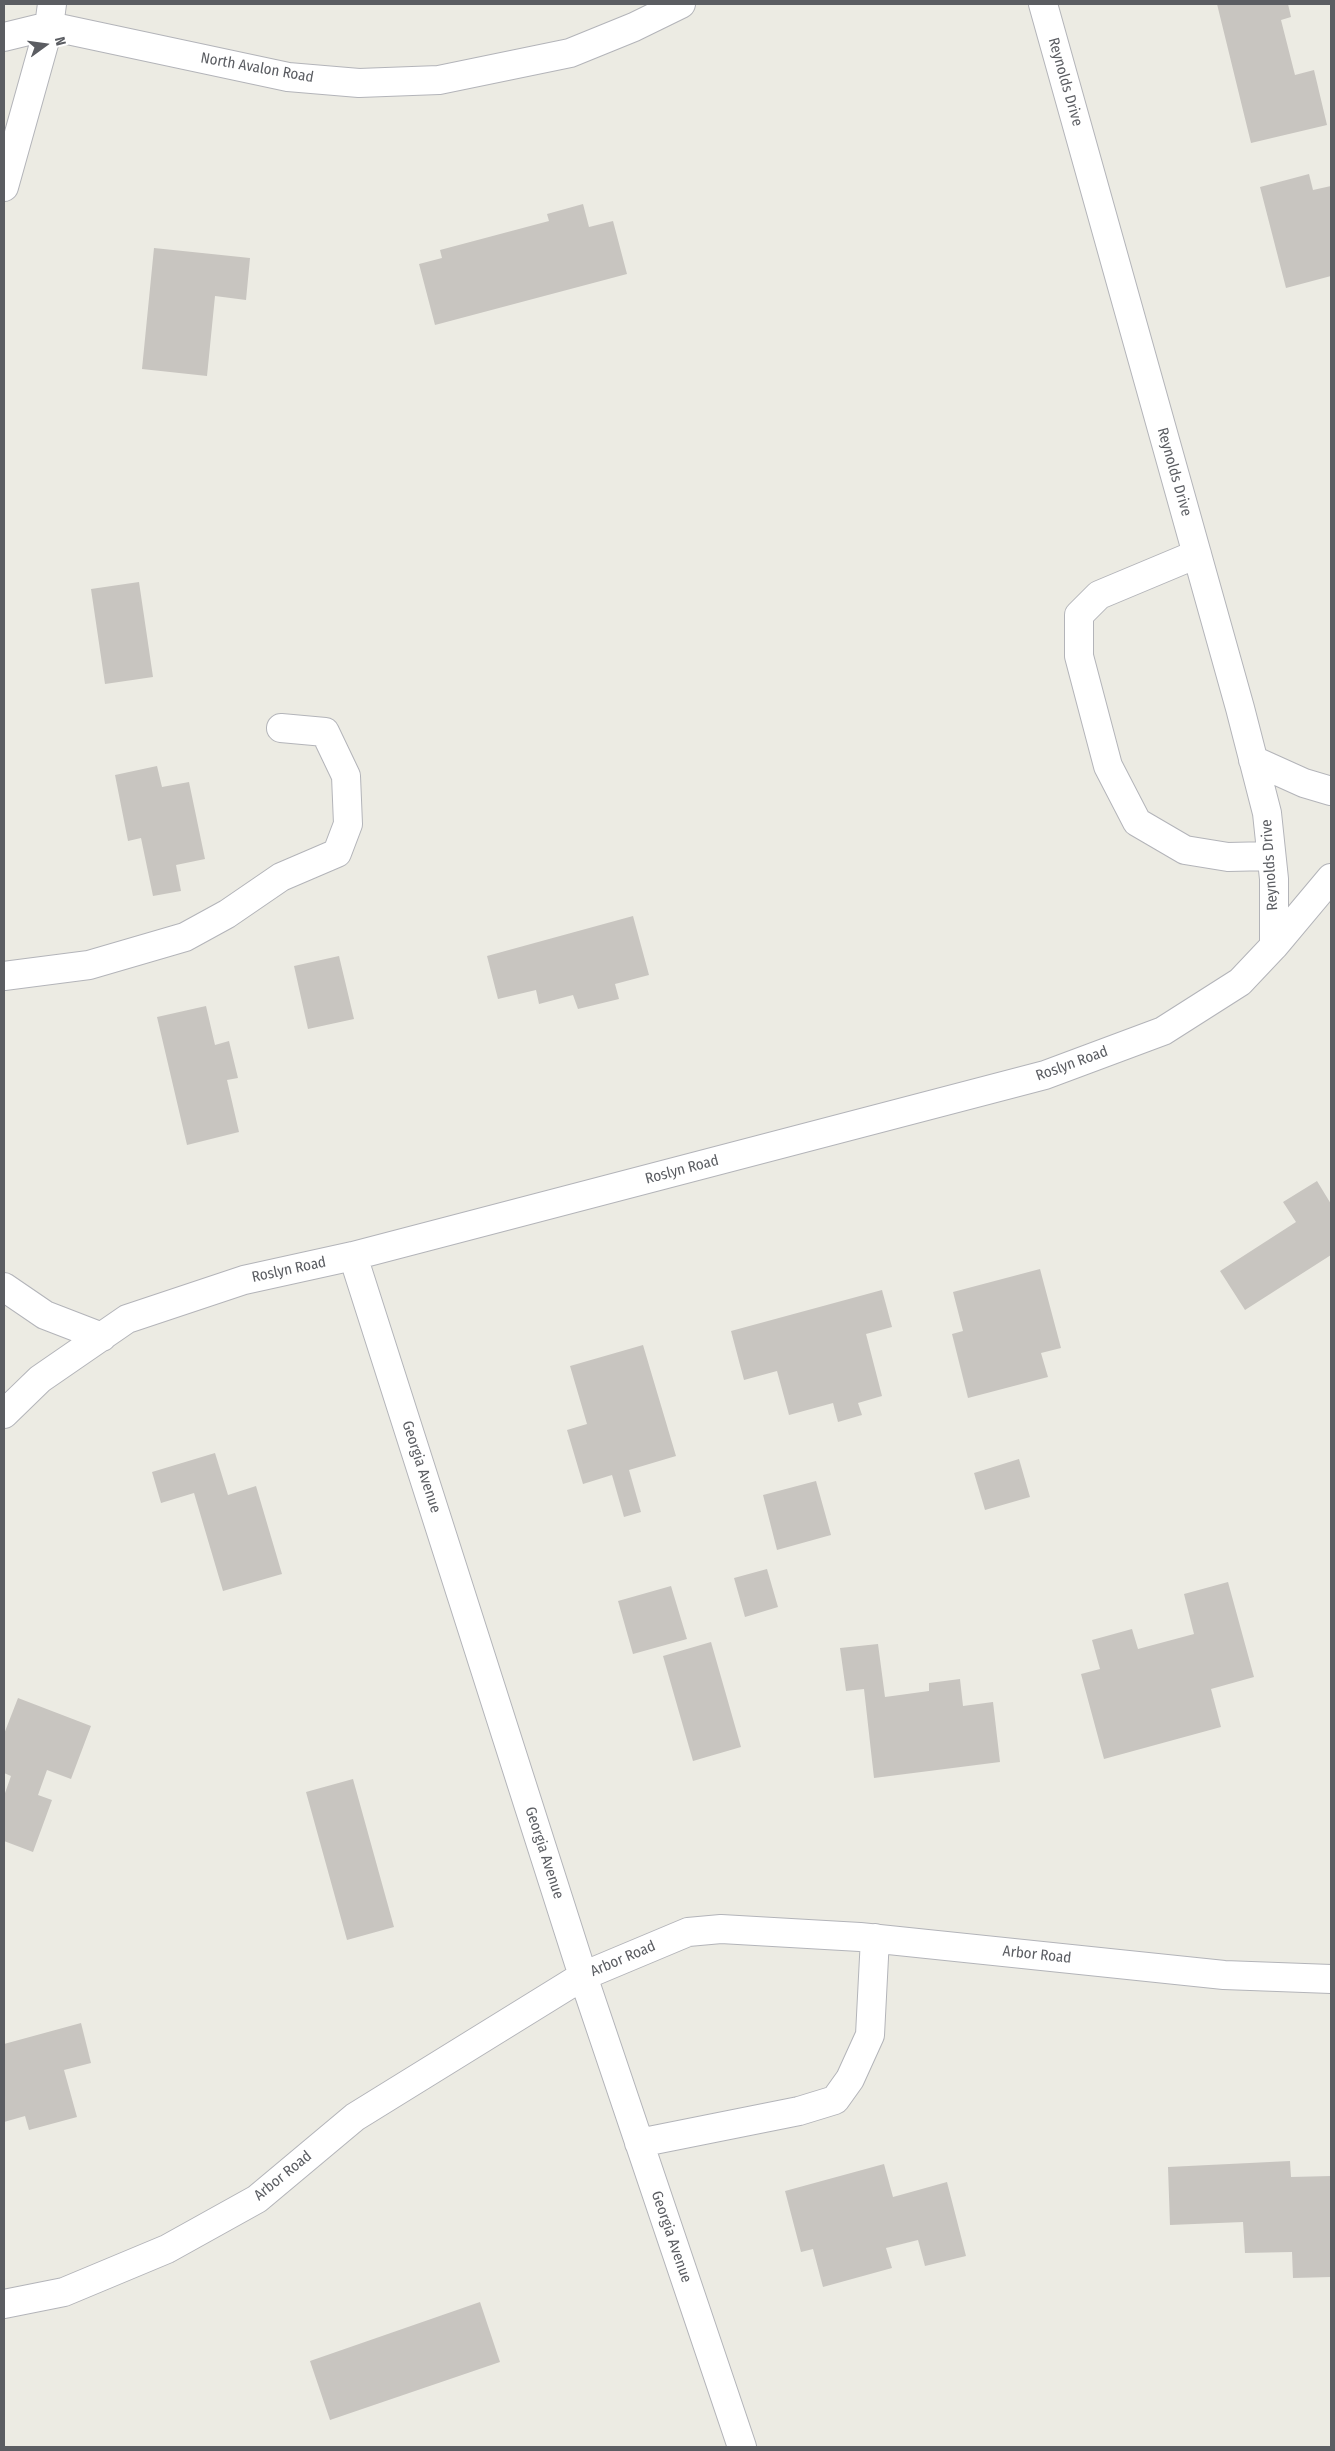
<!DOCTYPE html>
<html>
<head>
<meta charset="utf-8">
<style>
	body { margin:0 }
	#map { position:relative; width:1335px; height:2451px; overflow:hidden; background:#ecebe3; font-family:"Fira Sans Condensed",sans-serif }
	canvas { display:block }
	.frame { position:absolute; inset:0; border:5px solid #5b5d62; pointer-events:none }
	.north { position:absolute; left:20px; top:20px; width:50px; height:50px; -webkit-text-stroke:4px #fff; paint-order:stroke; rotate:76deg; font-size:14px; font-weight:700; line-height:20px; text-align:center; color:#5b5d62 }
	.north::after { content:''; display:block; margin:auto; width:18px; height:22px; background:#5b5d62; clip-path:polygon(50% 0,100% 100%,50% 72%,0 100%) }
</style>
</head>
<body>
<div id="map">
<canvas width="1335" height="2451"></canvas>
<div class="frame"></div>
<div class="north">N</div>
</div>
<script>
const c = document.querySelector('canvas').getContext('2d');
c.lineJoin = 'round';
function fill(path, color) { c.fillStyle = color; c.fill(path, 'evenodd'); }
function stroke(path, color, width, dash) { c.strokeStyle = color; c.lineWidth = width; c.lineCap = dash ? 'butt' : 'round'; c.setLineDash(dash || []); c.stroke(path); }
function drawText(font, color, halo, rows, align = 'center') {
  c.font = font + ' "Fira Sans Condensed",sans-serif'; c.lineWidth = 4.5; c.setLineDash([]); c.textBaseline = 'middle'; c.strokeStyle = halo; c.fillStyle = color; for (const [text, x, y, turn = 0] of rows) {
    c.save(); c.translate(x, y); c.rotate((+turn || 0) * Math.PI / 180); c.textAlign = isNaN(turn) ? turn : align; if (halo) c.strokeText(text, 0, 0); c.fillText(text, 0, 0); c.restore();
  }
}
fill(new Path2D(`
	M1217 4H1288L1291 17 1281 20 1295 75 1314 70 1327 125 1251 143Z
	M1309 174 1313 190 1331 186V276L1286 288 1260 187Z
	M583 204 589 227 613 221 627 274 435 325 419 264 442 258 440 250 549 221 547 214Z
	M154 248 250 258 246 300 215 296 207 376 142 369Z
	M139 582 153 677 105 684 91 589Z
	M157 766 162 787 189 782 205 859 176 865 181 891 153 896 141 838 128 841 115 775Z
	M633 916 649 975 615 984 619 999 578 1009 573 995 539 1004 536 990 498 999 487 956Z
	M339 956 354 1019 308 1029 294 966Z
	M206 1006 215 1045 229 1041 238 1078 227 1080 239 1132 187 1145 157 1017Z
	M1317 1181 1331 1204V1255L1245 1310 1220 1271 1296 1222 1283 1202Z
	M1040 1269 1061 1348 1041 1353 1048 1377 968 1398 952 1334 963 1331 953 1292Z
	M882 1290 892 1327 866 1334 882 1396 858 1403 862 1415 838 1422 833 1403 789 1415 777 1371 744 1380 731 1331Z
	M643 1345 676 1456 629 1470 641 1512 624 1517 612 1475 583 1484 567 1430 587 1424 570 1366Z
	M215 1453 228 1495 256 1486 282 1574 223 1591 194 1493 161 1503 152 1472Z
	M1019 1459 1030 1497 985 1510 974 1473Z
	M816 1481 831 1535 777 1550 763 1495Z
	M767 1569 778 1607 745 1617 734 1578Z
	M1228 1582 1254 1677 1211 1689 1221 1727 1104 1759 1081 1674 1100 1669 1092 1640 1132 1629 1138 1649 1194 1634 1184 1594Z
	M671 1586 687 1639 633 1654 618 1601Z
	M711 1642 741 1747 693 1761 663 1656Z
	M878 1644 885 1697 929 1691V1683L960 1679 963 1706 993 1702 1000 1762 874 1778 864 1689 846 1691 840 1648Z
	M18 1698 91 1726 71 1779 47 1770 38 1795 52 1800 33 1852 4 1841V1796L11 1776 4 1773V1734Z
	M353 1779 394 1927 347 1940 306 1792Z
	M81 2023 91 2063 64 2070 77 2117 29 2130 25 2116 4 2122V2044Z
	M1290 2161 1291 2177 1331 2176V2277L1293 2278 1292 2252 1245 2253 1243 2222 1170 2225 1168 2167Z
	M884 2164 893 2197 947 2182 966 2256 925 2266 918 2240 886 2248 892 2268 823 2287 813 2249 801 2252 785 2191Z
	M480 2302 500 2362 330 2420 310 2361Z`), '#c8c5c0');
const minor = new Path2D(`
	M1043 4 1240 708 1267 813 1274 879V946
	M4 37 49 26 288 77 359 83 439 80 570 53 634 27 681 4
	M4 187 49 26 52 4
	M1197 554 1099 595 1079 615V656L1108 766 1137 822 1185 850 1228 857 1271 856
	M1253 760 1304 783 1331 791
	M4 976 89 965 185 937 227 914 281 877 337 853 348 824 346 776 325 732 281 728
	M353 1256 583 1976 742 2447
	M4 1287 45 1315 102 1337
	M4 1414 40 1379 127 1319 244 1280 353 1256 1045 1075 1163 1031 1240 982 1274 946 1331 878
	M639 2143 799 2111 835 2100 850 2079 870 2035 875 1938
	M4 2304 64 2292 167 2249 257 2199 355 2117 583 1976 688 1932 721 1929 860 1937 1224 1975 1331 1979`);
stroke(minor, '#b3b4b9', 30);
stroke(minor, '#fff', 28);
drawText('15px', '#5b5d62', '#fff', [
	["North Avalon Road",257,68,10],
	["Reynolds Drive",1065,82,74],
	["Reynolds Drive",1174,472,74],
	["Reynolds Drive",1270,865,-94],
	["Roslyn Road",1072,1064,-20],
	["Roslyn Road",682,1170,-15],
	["Roslyn Road",289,1270,-12],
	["Georgia Avenue",421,1467,72],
	["Georgia Avenue",544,1853,72],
	["Arbor Road",1037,1955,6],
	["Arbor Road",623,1959,-23],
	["Arbor Road",283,2176,-39],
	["Georgia Avenue",671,2237,71]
]);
</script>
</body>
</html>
